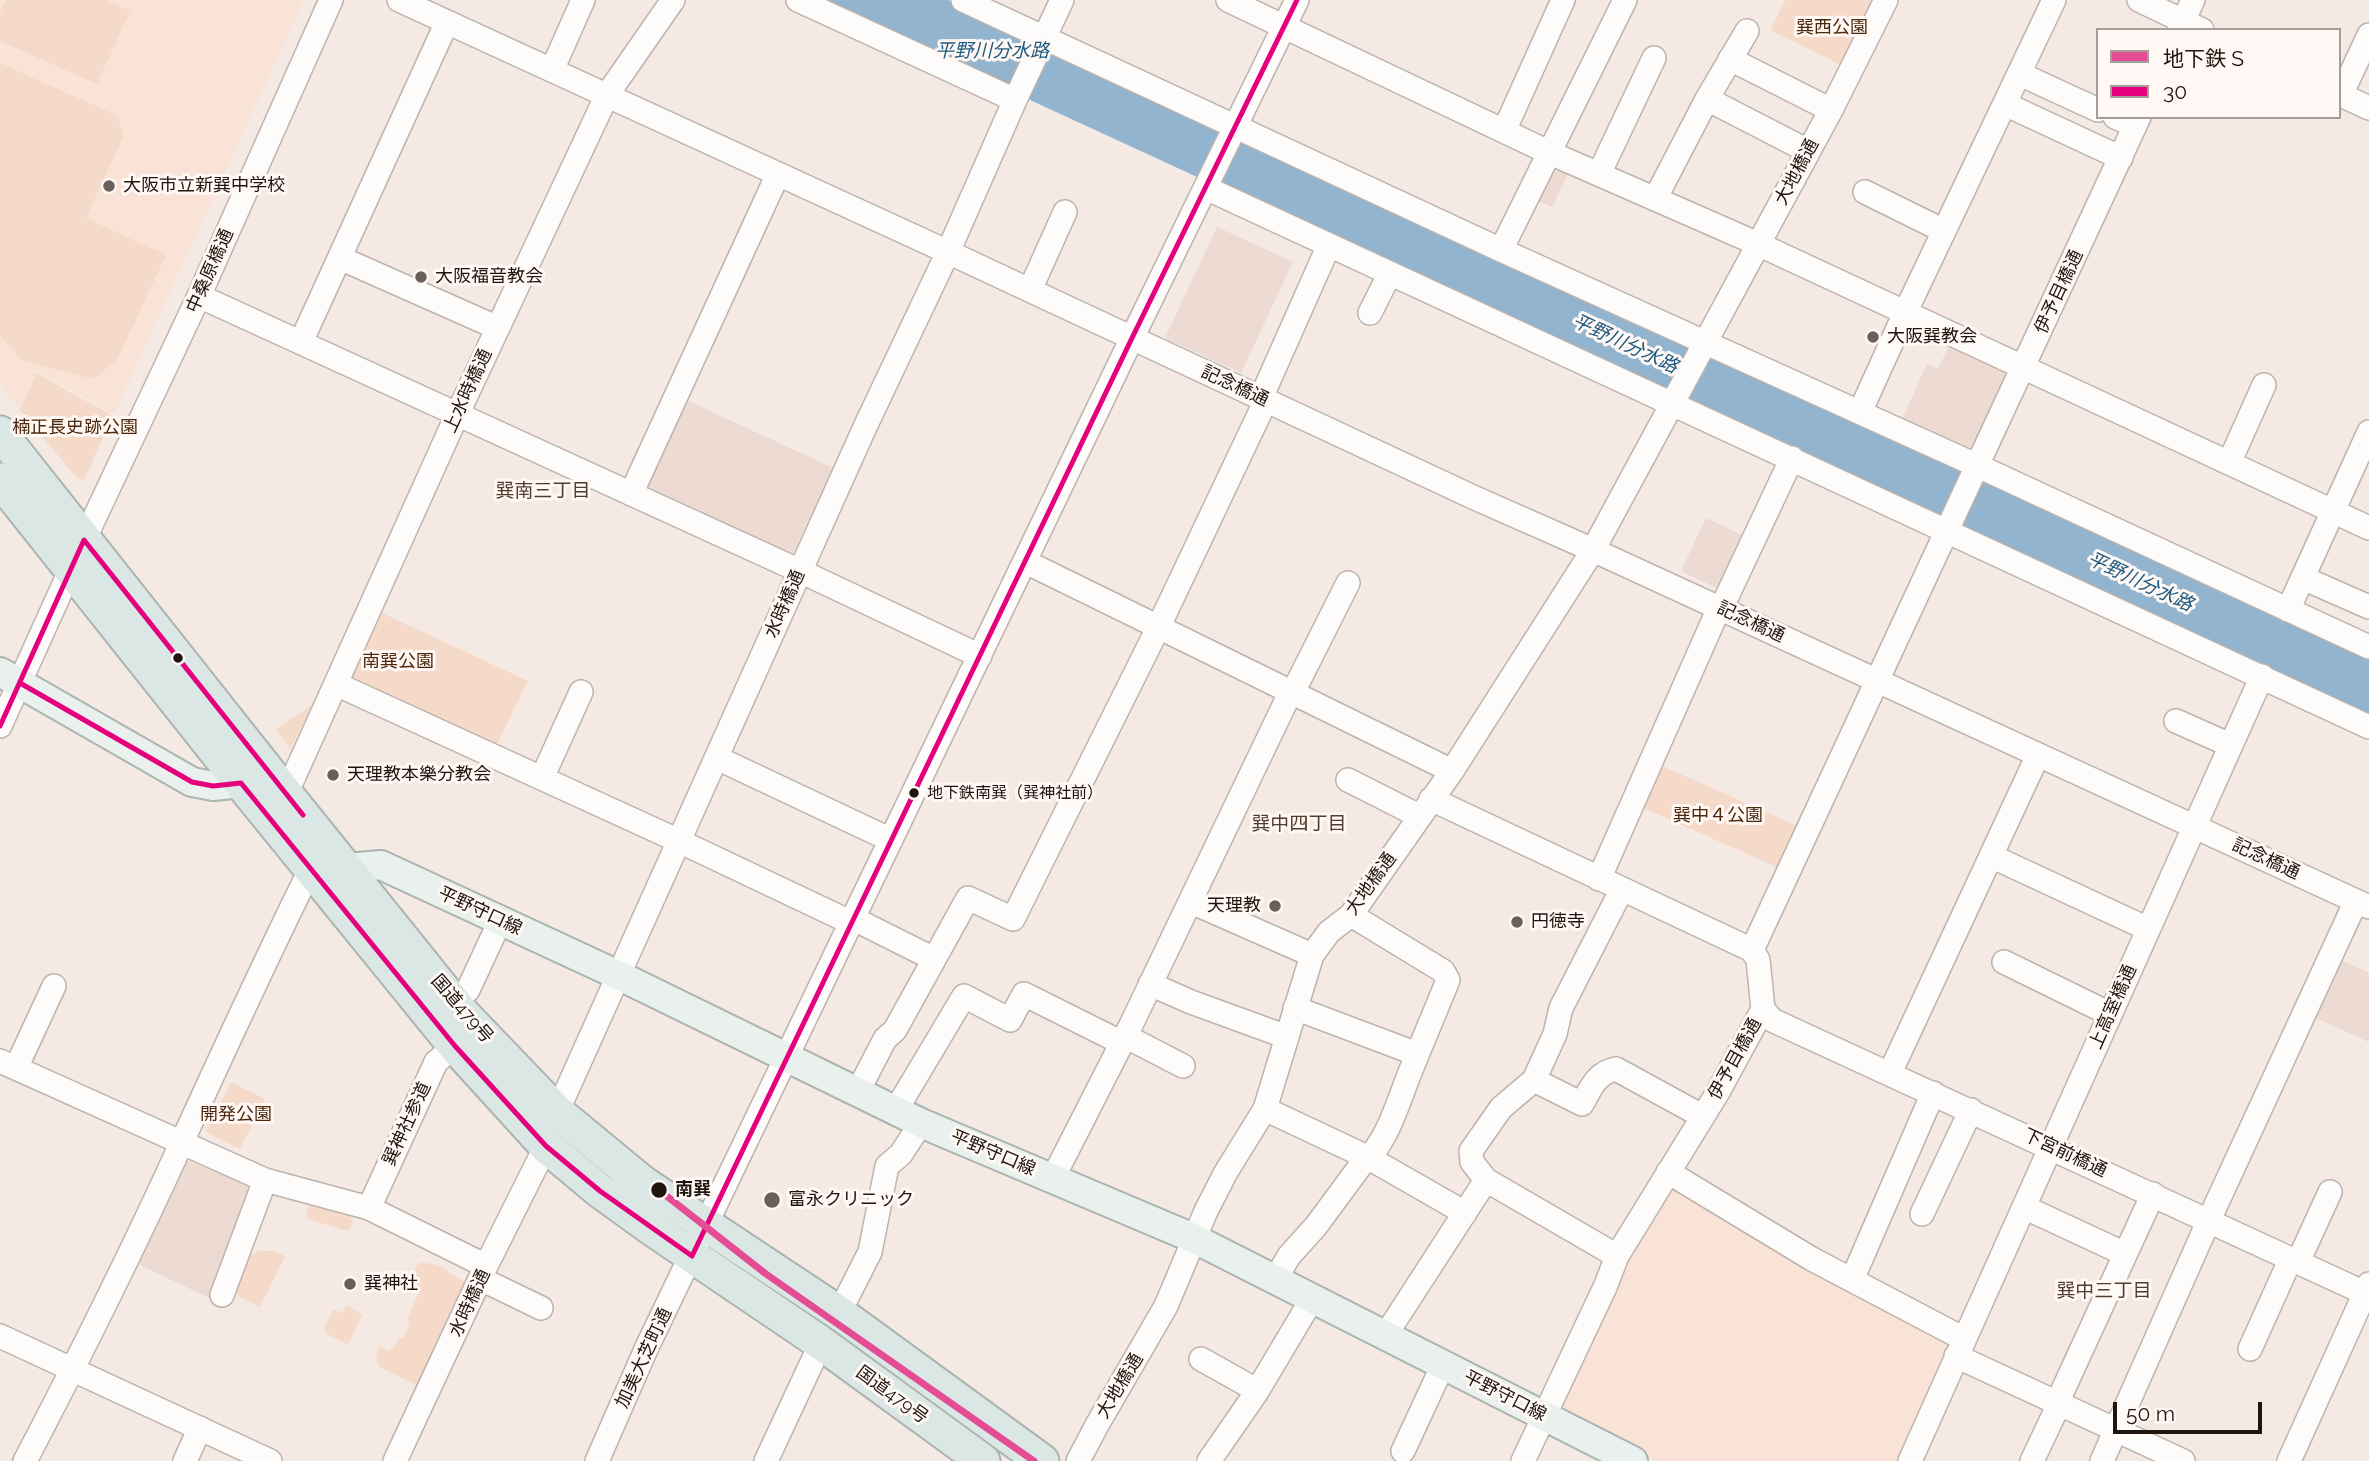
<!DOCTYPE html>
<html>
<head>
<meta charset="utf-8">
<style>
	body { margin:0 }
	#map { position:relative; width:2369px; height:1461px; overflow:hidden; background:#f4e9e3; font-family:Raleway,"Noto Sans JP",sans-serif }
	canvas { display:block }
	.legend { position:absolute; left:2096px; top:28px; width:245px; height:91px; box-sizing:border-box; background:#fff8f4; border:2px solid #a59d98; margin:0; padding:9px 12px; list-style:none; font-size:21px; color:#1f150e }
	.legend li { display:flex; align-items:center; gap:14px; height:35px }
	.legend b { width:35px; border:2px solid #a59d98 }
	.scale { position:absolute; left:2113px; top:1402px; width:149px; height:32px; box-sizing:border-box; border:4px solid #1f150e; border-top:0; padding-left:9px; font-size:21px; line-height:24px; white-space:nowrap; color:#1f150e; -webkit-text-stroke:5px #fff8f4; paint-order:stroke }
</style>
</head>
<body>
<div id="map">
<canvas width="2369" height="1461"></canvas>
<ul class="legend">
<li><b style="height:9px;background:#e44d93"></b>地下鉄 S</li>
<li><b style="height:9px;background:#e5007d"></b>30</li>
</ul>
<div class="scale">50 m</div>
</div>
<script>
const c = document.querySelector('canvas').getContext('2d');
c.lineJoin = 'round';
function fill(path, color) { c.fillStyle = color; c.fill(path, 'evenodd'); }
function stroke(path, color, width, dash) { c.strokeStyle = color; c.lineWidth = width; c.lineCap = dash ? 'butt' : 'round'; c.setLineDash(dash || []); c.stroke(path); }
function drawText(font, color, halo, rows, align = 'center') {
  c.font = font + ' Raleway,"Noto Sans JP",sans-serif'; c.lineWidth = 6; c.setLineDash([]); c.textBaseline = 'middle'; c.strokeStyle = halo; c.fillStyle = color; for (const [text, x, y, turn = 0] of rows) {
    c.save(); c.translate(x, y); c.rotate((+turn || 0) * Math.PI / 180); c.textAlign = isNaN(turn) ? turn : align; if (halo) c.strokeText(text, 0, 0); c.fillText(text, 0, 0); c.restore();
  }
}
fill(new Path2D(`
	M1550 165 1568 174 1552 207 1534 199Z
	M1217 227 1293 262 1241 373 1165 338Z
	M1949 346 2003 370 2005 377 1970 453 1901 422 1927 364 1938 369Z
	M684 399 833 468 791 558 643 490Z
	M1706 518 1750 539 1725 592 1681 571Z
	M2339 959 2369 973V1042L2312 1016Z
	M186 1160 252 1187 209 1298 138 1264Z`), '#ecdad3');
fill(new Path2D(`
	M0 0H304L114 414 36 371 19 409 0 384Z
	M1670 1188 1948 1344 1898 1461H1653L1554 1410 1625 1255Z`), '#f9e3d6');
fill(new Path2D(`
	M6 0H105L130 11 97 84 0 41V13Z
	M1785 0H1877L1845 67 1770 30Z
	M0 63 116 115 124 135 86 218 166 255 116 362 92 379 23 361 0 335Z
	M36 373 113 416 84 480 77 478 20 410Z
	M378 611 528 681 496 746 347 681Z
	M313 704 290 749 276 729Z
	M1658 764 1797 826 1779 868 1639 806Z
	M231 1082 265 1099 240 1149 206 1132Z
	M311 1203 348 1214 351 1217 353 1224 348 1231 307 1219V1209Z
	M260 1251H272L285 1256 260 1307 240 1297 233 1289 246 1257Z
	M419 1262 438 1265 466 1283 418 1386 380 1367 376 1359 379 1346 390 1352 399 1338 404 1337 410 1325 407 1319 418 1295 415 1269Z
	M347 1305 362 1315 350 1341 347 1344 330 1336 324 1329 333 1309 342 1313Z`), '#f5dac9');
fill(new Path2D(`
	M813 0H948L2369 656V717Z`), '#92b4ce');
const minor = new Path2D(`
	M399 0 948 252 1475 498 1593 550 2369 907
	M798 0 1015 100
	M963 0 1501 250 1978 466 2369 647
	M1228 0 1548 152 1758 244 2369 528
	M2139 0 2202 30
	M2179 30 2193 0
	M1730 59 1831 110
	M552 70 583 0
	M2020 74 2098 110
	M2339 94 2369 108
	M2341 95 2369 35
	M1707 99 1808 151
	M2005 104 2121 158
	M2115 117 2135 126
	M1504 131 1563 0
	M1599 174 1654 58
	M1206 188 2369 727
	M1865 192 1944 231
	M1655 199 1707 99 1747 31
	M1501 250 1625 0
	M340 258 498 328
	M1030 290 1065 212
	M199 296 800 571 980 656
	M1370 313 1390 273
	M301 342 447 22
	M1261 398 1329 245
	M1860 412 1905 313 2054 0
	M2229 463 2264 385
	M631 494 778 174
	M1026 562 1452 771
	M2303 578 2369 607
	M1721 609 1792 458
	M2288 610 2369 432
	M336 684 679 841 852 923
	M1293 692 1348 583
	M2176 721 2230 745
	M0 726 84 540 199 296 331 0
	M717 758 891 840
	M542 778 581 692
	M1348 780 1419 816
	M286 794 457 415 607 95 673 0
	M1431 799 1752 950
	M1991 856 2148 929
	M1599 879 1719 608
	M1192 898 1196 904 1312 955
	M854 919 934 959
	M1752 950 2139 117
	M2004 962 2110 1014
	M1150 984 1191 1002 1287 1037
	M454 1001 468 990 500 921
	M1295 1008 1417 1054
	M1763 1009 1772 1020 2369 1295
	M1125 1036 1183 1066
	M0 1061 265 1180 369 1208 486 1266
	M16 1068 54 986
	M1890 1073 2038 755
	M1534 1080 1582 1104C1591 1088 1596 1073 1616 1069L1702 1116
	M858 1091 885 1039 895 1030 968 898 1013 919 1158 628 1266 400
	M1265 1109 1369 1158 1465 1213
	M896 1110 964 996 1010 1020 1024 994 1122 1043
	M557 1112 865 427 948 252 1015 100 1062 0
	M1668 1172 1812 1259 1964 1339
	M1053 1178 1131 1025 1291 691
	M2024 1207 2125 1254
	M369 1208 436 1062 455 1046
	M1922 1214 1971 1110
	M1617 1256 1486 1180 1472 1162 1471 1151 1501 1108 1534 1080 1555 1034 1561 1008 1622 889
	M2298 1262 2330 1192
	M481 1279 541 1308
	M1275 1280 1289 1256 1316 1226 1361 1165C1388 1143 1398 1101 1411 1070 1423 1040 1436 1010 1448 980L1443 971 1351 915
	M1852 1280 1933 1093
	M222 1295 265 1180
	M839 1313 870 1252 887 1166 901 1154 921 1123
	M0 1336 270 1461
	M1385 1336 1486 1180
	M2250 1349 2291 1258
	M1956 1356 2183 1461
	M1201 1359 1251 1387 1256 1393
	M2057 1403 2153 1194
	M1403 1451 1443 1365
	M25 1461C80 1356 133 1250 182 1142 224 1050 266 959 311 868
	M185 1461 200 1428
	M395 1461 486 1266 546 1146
	M597 1461 647 1347 1132 338 1297 0
	M766 1461 821 1343
	M1078 1461 1097 1425 1166 1306 1206 1211 1226 1172 1265 1109 1312 955 1329 932 1351 915 1452 771 1593 550 1831 110 1886 0
	M1209 1461 1256 1393 1312 1299
	M1523 1461 1606 1285 1617 1256 1718 1092 1763 1009 1758 960 1752 950
	M1910 1461 2262 676
	M2032 1461 2059 1404
	M2102 1461 2209 1220 2356 901
	M2289 1461 2369 1284`);
const major = new Path2D(`
	M0 672 192 782 213 786 241 783
	M347 868 381 865 618 975 921 1123 1193 1238 1633 1461`);
const highway = new Path2D(`
	M0 433 286 794 464 1015 557 1112 643 1183 839 1313 1042 1461
	M0 480 241 783 455 1046 546 1146 600 1191 654 1230 821 1343 983 1461`);
stroke(minor, '#bdb3ad', 26);
stroke(major, '#abb4ae', 32);
stroke(highway, '#abb4ae', 37);
stroke(minor, '#fdfcfb', 23);
stroke(major, '#e9f0ee', 28);
stroke(highway, '#dbe7e5', 33);
stroke(new Path2D(`
	M20 683 192 782 213 786 241 783 455 1046 546 1146 600 1191 692 1256 1132 338 1297 0
	M0 726 84 540 303 815`), '#e5007d', 5);
stroke(new Path2D(`
	M659 1190 766 1274 1034 1461`), '#e44d93', 7);
for (const [x, y, r, color] of [
	[109,186,7,"#6a5f59"],
	[421,277,7,"#6a5f59"],
	[1873,337,7,"#6a5f59"],
	[178,658,6,"#1f150e"],
	[333,775,7,"#6a5f59"],
	[914,793,6,"#1f150e"],
	[1275,906,7,"#6a5f59"],
	[1517,922,7,"#6a5f59"],
	[659,1190,9,"#1f150e"],
	[772,1200,9,"#6a5f59"],
	[350,1284,7,"#6a5f59"]
]) { const dot = new Path2D(); dot.arc(x, y, r, 0, 2 * Math.PI); c.fillStyle = color; c.fill(dot); stroke(dot, '#fff8f4', 2.5); }
drawText('16px', '#1f150e', '#fff8f4', [
	["地下鉄南巽（巽神社前）",927,793]
], 'left');
drawText('18px', '#4d280d', '#fff8f4', [
	["巽西公園",1832,28],
	["楠正長史跡公園",75,428],
	["南巽公園",398,662],
	["巽中４公園",1718,816],
	["開発公園",236,1115]
]);
drawText('18px', '#1f150e', '#fff8f4', [
	["大地橋通",1797,172,-62],
	["中桑原橋通",210,271,-66],
	["伊予目橋通",2059,292,-65],
	["記念橋通",1235,386,25],
	["上水時橋通",468,391,-65],
	["水時橋通",785,604,-66],
	["記念橋通",1751,622,25],
	["記念橋通",2266,859,25],
	["大地橋通",1371,884,-54],
	["平野守口線",480,911,25],
	["上高室橋通",2113,1007,-66],
	["国道479号",462,1009,49],
	["伊予目橋通",1735,1059,-61],
	["巽神社参道",407,1124,-65],
	["平野守口線",993,1153,23],
	["下宮前橋通",2065,1153,25],
	["水時橋通",470,1303,-65],
	["加美大芝町通",644,1358,-65],
	["大地橋通",1120,1386,-59],
	["国道479号",892,1395,36],
	["平野守口線",1505,1396,27]
]);
drawText('18px', '#1f150e', '#fff8f4', [
	["大阪市立新巽中学校",123,186],
	["大阪福音教会",435,277],
	["大阪巽教会",1887,337],
	["天理教本樂分教会",347,775],
	["天理教",1261,906,"right"],
	["円徳寺",1531,922],
	["富永クリニック",788,1200],
	["巽神社",364,1284]
], 'left');
drawText('bold 18px', '#1f150e', '#fff8f4', [
	["南巽",675,1190]
], 'left');
drawText('italic 19px', '#1d5a81', '#fff8f4', [
	["平野川分水路",992,51],
	["平野川分水路",1625,344,25],
	["平野川分水路",2140,582,25]
]);
drawText('19px', '#543c2c', '#fff8f4', [
	["巽南三丁目",543,491],
	["巽中四丁目",1299,824],
	["巽中三丁目",2104,1291]
]);
</script>
</body>
</html>
